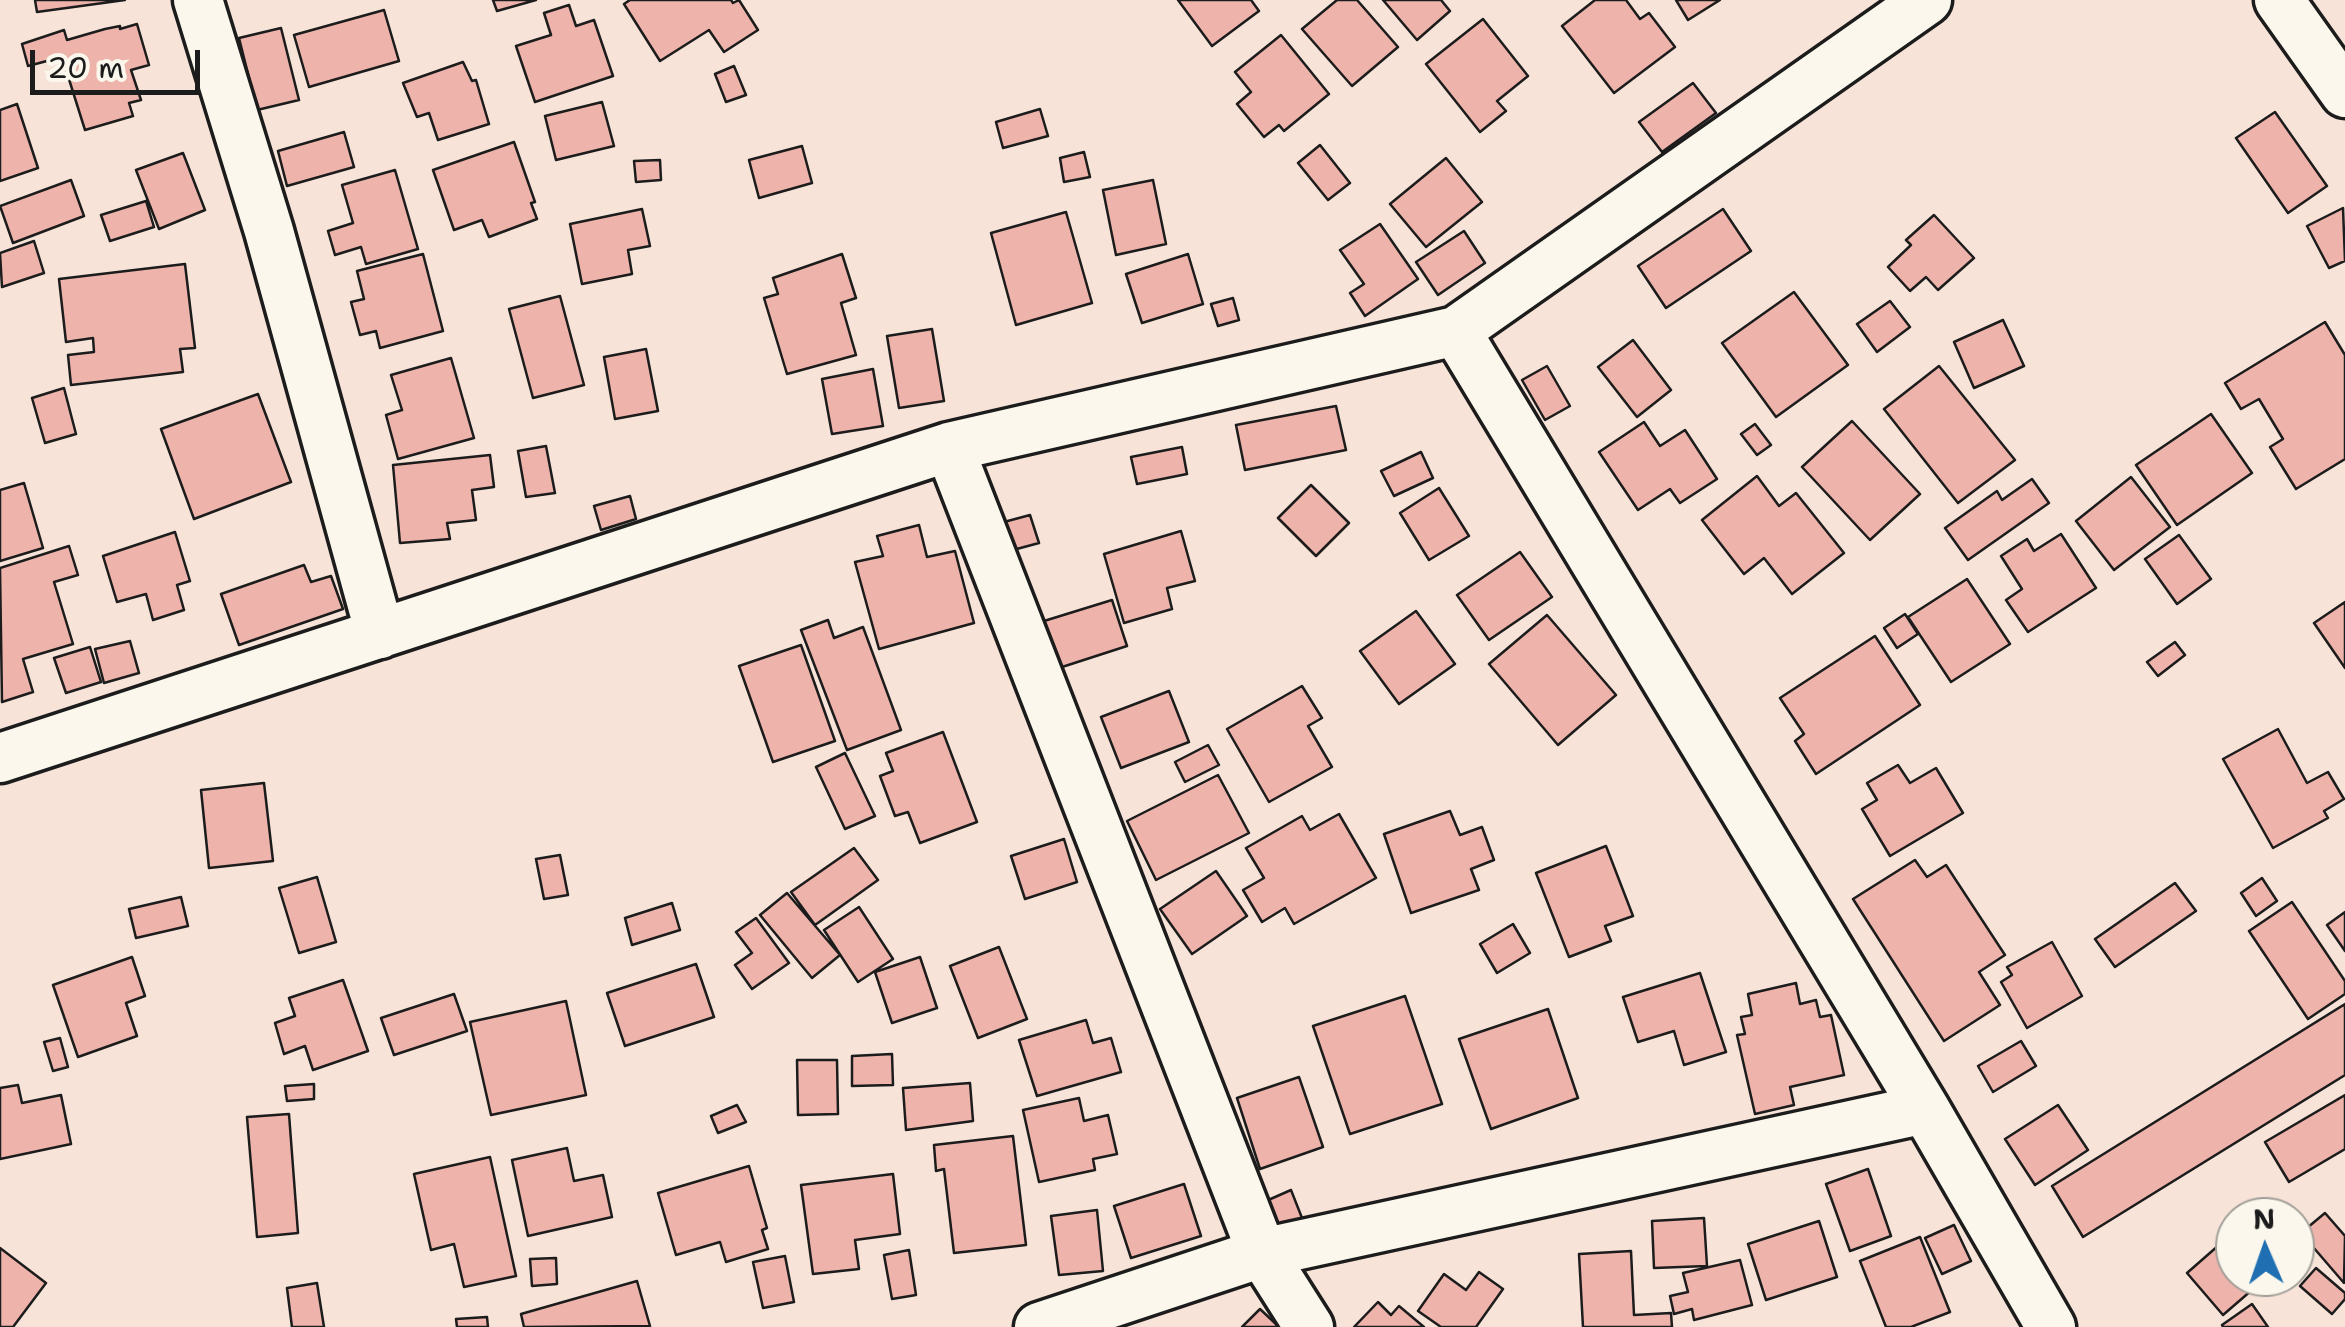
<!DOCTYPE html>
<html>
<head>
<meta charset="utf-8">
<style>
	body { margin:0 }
	#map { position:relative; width:2345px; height:1327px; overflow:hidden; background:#f7e3d8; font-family:"Shantell Sans",sans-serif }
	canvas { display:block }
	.north { position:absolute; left:2215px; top:1197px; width:100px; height:100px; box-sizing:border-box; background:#fbf7ec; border:2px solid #a29f99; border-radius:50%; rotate:358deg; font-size:28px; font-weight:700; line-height:40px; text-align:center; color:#1c1c1c }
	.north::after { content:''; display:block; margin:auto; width:35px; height:45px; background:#1f6fb2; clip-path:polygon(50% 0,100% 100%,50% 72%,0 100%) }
	.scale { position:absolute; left:30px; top:50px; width:170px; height:45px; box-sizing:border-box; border:5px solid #1c1c1c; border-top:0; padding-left:12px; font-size:30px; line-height:35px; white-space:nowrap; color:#1c1c1c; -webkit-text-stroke:8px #fbf7ec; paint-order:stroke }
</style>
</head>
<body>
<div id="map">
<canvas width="2345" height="1327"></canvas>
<div class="north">N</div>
<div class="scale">20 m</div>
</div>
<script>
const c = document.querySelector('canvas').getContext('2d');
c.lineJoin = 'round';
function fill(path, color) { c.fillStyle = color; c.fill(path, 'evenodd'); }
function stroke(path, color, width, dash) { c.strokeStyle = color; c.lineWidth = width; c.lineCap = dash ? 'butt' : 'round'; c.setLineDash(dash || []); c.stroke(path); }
const building = new Path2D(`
	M35 0H125L37 12Z
	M493 0H536L497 11Z
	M630 0H731L733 3 739 0 758 30 724 52 709 30 660 61 624 4Z
	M1178 0H1251L1259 11 1212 46Z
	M1337 0H1357L1398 47 1352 86 1302 29Z
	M1383 0H1441L1450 11 1417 40Z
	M1595 0H1626L1640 19 1649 13 1675 47 1614 93 1562 26Z
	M1676 0H1720L1688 20Z
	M569 5 576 26 594 20 613 76 535 102 516 46 551 35 544 13Z
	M384 10 399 61 309 87 294 35Z
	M1483 19 1528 76 1497 101 1506 111 1480 132 1426 64Z
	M137 24 149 65 131 70 141 100 129 103 133 116 85 130 62 57 28 66 22 44 64 30 67 40 105 29 120 26V29Z
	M281 28 299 100 257 110 239 38Z
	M1281 35 1329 94 1284 131 1279 125 1264 137 1237 104 1251 92 1235 72Z
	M463 62 472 81 476 80 489 124 438 140 429 113 417 117 403 83Z
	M734 66 746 95 726 102 715 74Z
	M1693 83 1716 113 1662 152 1639 122Z
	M602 102 614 146 556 160 545 116Z
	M17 104 38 168 0 181V110Z
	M1040 109 1048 136 1003 148 996 122Z
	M2275 112 2327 186 2288 213 2236 138Z
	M344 132 354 167 287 186 278 151Z
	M514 142 535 202 531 203 537 219 489 237 482 220 454 230 433 170Z
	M1320 145 1350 183 1328 200 1298 163Z
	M802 146 812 183 759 198 749 160Z
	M1084 152 1090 177 1064 182 1060 158Z
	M183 153 205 210 159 229 136 170Z
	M1446 158 1482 202 1426 247 1390 204Z
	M660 160 661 180 636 182 634 161Z
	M395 170 418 249 366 264 361 247 335 255 328 231 353 223 342 185Z
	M71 180 84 216 13 243 0 206Z
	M1153 180 1166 244 1116 255 1103 190Z
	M146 201 154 227 110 241 101 215Z
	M2343 208 2345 261 2329 268 2307 226Z
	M642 209 650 246 628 250 632 274 582 284 570 224Z
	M1723 209 1751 251 1666 308 1638 266Z
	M1066 212 1092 303 1016 325 991 233Z
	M1934 215 1974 258 1938 290 1926 277 1910 291 1888 267 1911 245 1906 240Z
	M1380 224 1418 279 1365 316 1350 293 1364 284 1340 250Z
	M1464 231 1485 263 1438 295 1416 262Z
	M34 241 44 273 2 287 0 253Z
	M423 254 443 331 380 348 376 331 360 335 351 302 364 299 357 271Z
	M842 254 856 298 841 303 856 355 787 374 764 298 778 294 773 278Z
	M1188 254 1203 304 1142 323 1126 274Z
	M185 264 195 348 180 349 183 372 71 385 68 355 94 352 93 338 66 342 59 279Z
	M1794 292 1848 365 1776 417 1722 343Z
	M560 296 584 385 533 398 509 309Z
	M1233 298 1239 320 1218 326 1211 304Z
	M1890 301 1910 327 1877 352 1857 324Z
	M2003 320 2024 366 1974 388 1954 342Z
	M2325 322 2345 355V459L2296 489 2270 447 2283 439 2259 399 2241 409 2225 383Z
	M932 329 944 401 899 408 887 336Z
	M1633 340 1671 390 1637 417 1598 367Z
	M646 349 658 411 615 419 604 357Z
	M451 358 474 438 398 459 386 415 402 410 391 375Z
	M1547 366 1570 406 1545 420 1522 380Z
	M1939 366 2015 460 1958 503 1884 409Z
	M873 369 883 426 832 434 822 379Z
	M64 388 76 434 45 443 32 398Z
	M258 394 291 482 194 519 161 429Z
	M1336 406 1346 450 1245 470 1236 425Z
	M2211 414 2252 473 2177 525 2136 465Z
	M1852 421 1920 494 1870 540 1802 467Z
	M1644 422 1660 446 1685 430 1717 479 1680 503 1670 489 1638 510 1599 452Z
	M1755 424 1771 445 1757 455 1741 434Z
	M546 446 555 493 526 497 518 451Z
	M1182 447 1187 474 1137 484 1131 457Z
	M1421 452 1433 478 1394 496 1381 471Z
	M490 455 494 487 472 490 476 520 447 523 450 539 400 543 393 465Z
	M1757 476 1779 506 1796 493 1844 553 1792 594 1764 558 1744 574 1702 520Z
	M2131 477 2170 527 2114 570 2076 521Z
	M2032 479 2049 503 1968 560 1945 528 1997 491 2002 500Z
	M24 483 43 548 0 561V490Z
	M1311 485 1349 523 1316 556 1278 518Z
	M1439 488 1469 536 1429 560 1400 513Z
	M630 496 636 519 601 530 594 506Z
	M1030 515 1039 543 1013 550 1004 522Z
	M919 525 927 557 955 551 974 623 879 649 855 562 883 556 877 536Z
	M1181 531 1195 581 1167 588 1172 609 1124 623 1104 554Z
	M175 532 190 581 177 585 184 610 153 620 146 594 117 602 103 556Z
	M2061 534 2096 588 2028 632 2006 600 2022 589 2001 556 2027 539 2034 551Z
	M2179 535 2211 579 2177 604 2145 559Z
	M69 546 78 575 54 582 73 644 23 659 33 692 2 702 0 568Z
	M1520 552 1552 597 1489 640 1457 595Z
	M304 565 311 582 331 576 343 609 239 645 221 594Z
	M1967 579 2010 644 1951 682 1908 617Z
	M1112 600 1127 646 1059 668 1044 621Z
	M2345 602V668L2314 623Z
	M1416 611 1455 664 1399 704 1360 651Z
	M1905 614 1918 634 1897 648 1884 628Z
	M1547 615 1616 695 1558 745 1489 664Z
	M828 620 834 638 863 627 901 730 847 750 801 630Z
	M1875 636 1920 705 1816 774 1795 741 1804 734 1780 698Z
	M130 641 139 673 104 683 95 649Z
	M2175 642 2185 655 2158 676 2147 662Z
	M801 645 835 741 773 762 739 666Z
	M90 647 101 682 66 693 54 658Z
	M1302 686 1322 718 1308 726 1332 767 1269 802 1227 729Z
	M1169 691 1189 742 1121 768 1101 717Z
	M2278 729 2307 783 2328 772 2344 799 2324 811 2328 818 2273 848 2223 759Z
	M943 732 977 822 920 843 908 812 895 816 880 776 893 771 886 753Z
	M1208 745 1219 765 1185 782 1175 762Z
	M845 753 875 816 845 829 816 767Z
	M1898 765 1910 783 1936 768 1963 813 1890 856 1862 809 1877 800 1867 783Z
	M1218 775 1249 833 1156 880 1127 821Z
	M264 783 273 861 209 868 201 790Z
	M1450 811 1460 835 1482 827 1494 860 1471 869 1479 890 1411 913 1384 834Z
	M1339 814 1376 878 1294 924 1285 908 1262 922 1243 890 1264 878 1246 848 1302 816 1310 830Z
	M1064 839 1077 882 1025 899 1011 856Z
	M1606 846 1633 916 1605 926 1611 941 1569 957 1536 873Z
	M854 848 878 880 815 925 791 892Z
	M560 855 568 895 544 899 536 859Z
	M1915 860 1927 877 1946 865 2005 955 1979 972 2000 1005 1944 1041 1853 899Z
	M1216 871 1247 916 1192 954 1160 909Z
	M317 877 336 942 299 953 279 888Z
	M2262 878 2277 901 2256 916 2241 893Z
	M2175 883 2196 911 2115 967 2095 939Z
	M787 893 840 955 812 978 760 915Z
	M181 897 188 926 136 938 129 909Z
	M2292 902 2345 981V994L2308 1019 2249 931Z
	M672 903 680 930 632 945 625 918Z
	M859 907 893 959 858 982 824 930Z
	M2345 912V951L2327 925Z
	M756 918 789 963 752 989 735 965 752 953 736 932Z
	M1513 924 1530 953 1497 973 1480 944Z
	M2052 942 2082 996 2027 1028 2001 982 2012 975 2007 967Z
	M999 947 1027 1019 978 1038 950 966Z
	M132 957 145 996 126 1003 137 1036 78 1057 53 985Z
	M920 957 937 1008 892 1023 875 972Z
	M696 964 714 1017 625 1046 607 993Z
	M1700 973 1726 1052 1684 1065 1674 1031 1638 1042 1623 997Z
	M343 980 368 1051 313 1070 305 1046 284 1054 275 1023 295 1016 289 998Z
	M1796 983 1800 1004 1816 1000 1820 1017 1831 1015 1844 1075 1790 1087 1794 1105 1755 1114 1737 1035 1745 1034 1741 1017 1752 1015 1748 994Z
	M454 994 467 1031 394 1055 381 1018Z
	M1405 996 1442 1104 1350 1134 1313 1026Z
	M566 1001 586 1095 491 1115 470 1022Z
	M2345 1004V1075L2083 1237 2052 1186Z
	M1548 1009 1578 1098 1491 1129 1459 1039Z
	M1086 1020 1093 1043 1111 1038 1121 1072 1037 1096 1019 1040Z
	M60 1038 68 1067 53 1071 44 1042Z
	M2021 1041 2036 1066 1993 1092 1978 1066Z
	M892 1054 893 1085 852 1086V1056Z
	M797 1060H837L838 1114 798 1115Z
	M1299 1077 1323 1147 1260 1169 1237 1098Z
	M970 1083 973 1121 906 1130 903 1088Z
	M314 1084V1099L287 1101 285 1086Z
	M18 1085 22 1103 61 1095 71 1144 0 1159V1088Z
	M2345 1095V1149L2289 1182 2265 1142Z
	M1079 1098 1084 1121 1108 1115 1117 1154 1093 1159 1095 1170 1039 1182 1023 1110Z
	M737 1105 746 1122 718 1133 711 1116Z
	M2058 1105 2088 1150 2035 1185 2005 1139Z
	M289 1114 298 1233 257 1237 247 1117Z
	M1013 1136 1026 1245 954 1253 944 1169 936 1171 934 1145Z
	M567 1148 574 1181 603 1175 612 1217 528 1236 512 1160Z
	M490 1157 516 1276 464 1287 454 1244 431 1250 414 1174Z
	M749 1166 767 1228 762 1230 768 1249 726 1262 720 1242 676 1255 658 1193Z
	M1868 1169 1891 1236 1850 1251 1826 1184Z
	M893 1174 900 1234 855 1240 859 1269 813 1274 801 1185Z
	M1184 1184 1201 1236 1131 1258 1114 1206Z
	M1291 1190 1302 1218 1278 1229 1266 1201Z
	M1097 1210 1103 1271 1059 1275 1051 1216Z
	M2325 1213 2345 1236 2344 1283 2301 1233Z
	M1704 1218 1707 1266 1654 1268 1652 1221Z
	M1819 1221 1837 1277 1766 1300 1748 1244Z
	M1954 1225 1971 1261 1942 1274 1925 1238Z
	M2235 1231V1277H2267L2223 1315 2187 1273Z
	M1920 1237 1950 1312 1911 1327H1886L1860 1261Z
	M0 1248 46 1283 13 1327H0Z
	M909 1250 916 1295 892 1299 884 1255Z
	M1631 1251 1634 1315 1671 1313 1672 1327H1583L1579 1254Z
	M785 1256 794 1302 763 1308 753 1262Z
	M556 1258 557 1284 532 1286 530 1259Z
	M1740 1260 1752 1305 1694 1320 1692 1309 1674 1314 1670 1296 1688 1292 1683 1273Z
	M2316 1268 2345 1293V1299L2332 1314 2300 1286Z
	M1479 1272 1503 1289 1476 1327H1441L1418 1311 1444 1274 1466 1290Z
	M637 1281 650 1326 524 1327 521 1314Z
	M317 1283 324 1327H292L287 1288Z
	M1378 1302 1391 1315 1399 1306 1424 1327H1354Z
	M2252 1304 2268 1327H2223L2222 1325Z
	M1260 1309 1279 1327H1242Z
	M487 1317 488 1327H457L456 1319Z`);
fill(building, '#eeb4ab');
stroke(building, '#1c1c1c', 2.5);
const minor = new Path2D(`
	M198 0 269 231 380 634
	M2279 0 2345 93
	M1456 331 1925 1109 2051 1327
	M949 447 1262 1253 1309 1327
	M0 758 949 447 1456 331 1927 0
	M1039 1327 1262 1253 1925 1109`);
stroke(minor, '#1c1c1c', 55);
stroke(minor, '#fbf7ec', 48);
</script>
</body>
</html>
